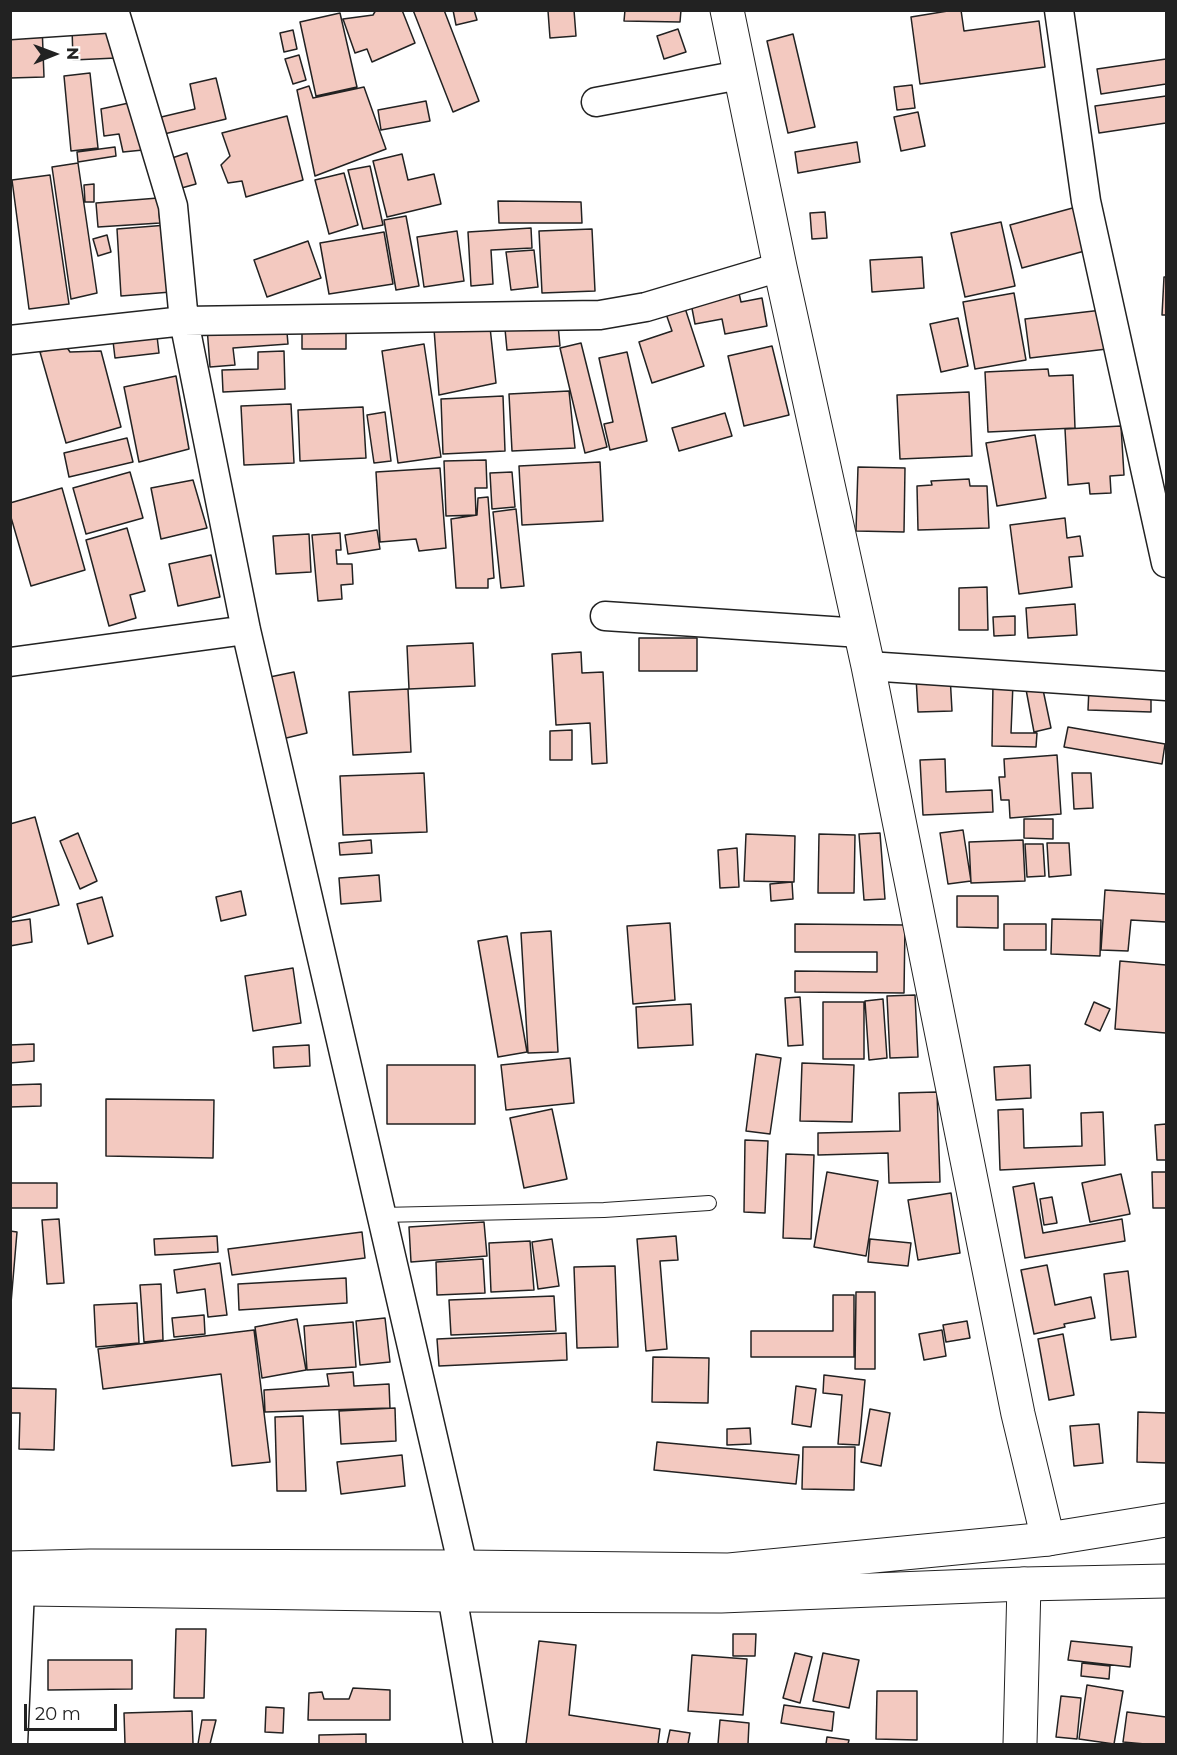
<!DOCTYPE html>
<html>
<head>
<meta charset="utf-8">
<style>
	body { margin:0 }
	#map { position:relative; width:1177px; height:1755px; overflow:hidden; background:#fff; font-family:Montserrat,sans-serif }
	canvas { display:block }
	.frame { position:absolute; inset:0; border:12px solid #222; pointer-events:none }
	.north { position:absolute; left:24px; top:24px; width:60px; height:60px; -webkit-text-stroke:4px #fff; paint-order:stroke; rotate:89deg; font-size:16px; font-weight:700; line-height:24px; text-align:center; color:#222 }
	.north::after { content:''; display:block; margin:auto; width:21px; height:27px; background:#222; clip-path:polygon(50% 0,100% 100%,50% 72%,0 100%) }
	.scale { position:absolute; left:24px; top:1704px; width:93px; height:27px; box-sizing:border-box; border:3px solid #222; border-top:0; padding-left:8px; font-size:18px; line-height:21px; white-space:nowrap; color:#222; -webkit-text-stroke:4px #fff; paint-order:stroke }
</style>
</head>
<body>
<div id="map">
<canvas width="1177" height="1755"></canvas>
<div class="frame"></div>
<div class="north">N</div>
<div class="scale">20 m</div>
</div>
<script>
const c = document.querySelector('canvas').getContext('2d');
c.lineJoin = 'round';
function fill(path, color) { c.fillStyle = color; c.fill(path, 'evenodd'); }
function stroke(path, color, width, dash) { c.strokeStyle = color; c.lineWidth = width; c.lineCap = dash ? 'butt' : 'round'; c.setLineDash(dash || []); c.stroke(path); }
const building = new Path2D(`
	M376 10H402L415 43 372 62 367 49 355 53 343 19 373 15Z
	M413 10H444L479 101 453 112Z
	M453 10H474L477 20 456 25Z
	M574 10 576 36 550 38 548 11Z
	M625 10H681L680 22 624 21Z
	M954 10H961L964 31 1039 21 1045 67 920 84 911 17Z
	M340 13 357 87 316 96 300 22Z
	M42 25 44 77 10 78V26Z
	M115 26 116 58 73 60 72 28Z
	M678 29 686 52 664 59 657 36Z
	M293 30 297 49 284 52 280 33Z
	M793 34 815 127 788 133 767 41Z
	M299 55 306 80 293 84 285 59Z
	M1166 59V84L1101 94 1097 69Z
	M90 73 98 148 71 151 64 76Z
	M216 78 226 119 160 135 157 118 195 109 190 84Z
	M912 85 915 108 897 110 894 87Z
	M309 86 313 98 364 87 386 149 315 176 297 90Z
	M1166 96V123L1099 133 1095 106Z
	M138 101 143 150 123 152 119 134 104 136 101 109Z
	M426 101 430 121 381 130 378 110Z
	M918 112 925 146 901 151 894 117Z
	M287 116 303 180 246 197 242 181 228 183 221 165 230 156 222 133Z
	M857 142 860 162 798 173 795 152Z
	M115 147 116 156 78 162 77 152Z
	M187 153 196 184 178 189 169 159Z
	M402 154 408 180 434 174 441 204 387 217 373 161Z
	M78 163 97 293 71 299 52 167Z
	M370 166 383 225 363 229 348 170Z
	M344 173 358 225 329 234 315 180Z
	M50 175 69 304 29 309 12 180Z
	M94 184V202H85L84 185Z
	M158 198 160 223 98 227 96 203Z
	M498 201 581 202 582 223H499Z
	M1080 206 1092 249 1022 268 1010 225Z
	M825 212 827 238 812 239 810 213Z
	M406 216 419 286 396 290 384 220Z
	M1001 222 1015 286 965 297 951 233Z
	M167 225 171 292 121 296 117 229Z
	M531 228 532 248 491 250 493 284 471 286 468 232Z
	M592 229 595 291 542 293 539 231Z
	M457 231 464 281 424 287 417 237Z
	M384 232 393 284 329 294 320 243Z
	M107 235 111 252 98 256 93 239Z
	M308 241 321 278 267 297 254 260Z
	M534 250 538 287 511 290 506 252Z
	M922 257 924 288 872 292 870 260Z
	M1164 277H1166V315H1162Z
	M738 289 741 302 762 298 767 326 725 334 722 319 695 324 690 298Z
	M1014 293 1026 360 975 369 963 302Z
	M684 305 704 366 652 383 639 342 672 331 665 311Z
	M1102 310 1107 349 1030 358 1025 319Z
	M958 318 968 366 941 372 930 324Z
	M286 321 288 344 233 348 235 365 210 367 207 327Z
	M558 325 560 346 507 350 505 329Z
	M490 327 496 383 439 395 434 329Z
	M302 331 346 332V349H302Z
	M157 336 159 353 115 358 113 341Z
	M581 343 607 447 585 453 560 348Z
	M424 344 441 457 398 463 382 351Z
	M66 346 70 352 101 351 121 427 66 443 40 352Z
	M772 346 789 415 744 426 728 356Z
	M284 351 285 389 223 392 222 370 258 369V352Z
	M627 352 647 441 610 450 604 424 613 422 599 358Z
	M1048 369 1049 376 1073 375 1075 428 988 432 985 372Z
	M176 376 189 449 139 462 124 387Z
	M569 391 575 448 512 451 509 394Z
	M969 392 972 456 900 459 897 395Z
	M503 396 505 451 443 454 441 399Z
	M291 404 294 463 244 465 241 406Z
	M363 407 366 458 300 461 298 410Z
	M385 412 391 461 374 463 367 415Z
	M725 413 732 436 679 451 672 428Z
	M1121 426 1124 475 1110 476 1111 493 1090 494 1089 483 1068 485 1065 429Z
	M1035 435 1046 498 997 506 986 443Z
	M127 438 133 462 69 477 64 453Z
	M486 460 487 488H475L476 515 446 516 444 461Z
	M600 462 603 521 522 525 519 466Z
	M858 467 905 468 904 532 856 531Z
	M440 468 446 548 419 551 416 539 380 542 376 472Z
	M130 472 143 518 86 534 73 488Z
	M512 472 515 507 492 509 490 473Z
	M969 479 970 486H987L989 528 918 530 917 486 932 485 931 481Z
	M193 480 207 528 161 539 151 488Z
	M62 488 85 570 31 586 10 514V503Z
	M488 497 494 578 488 579V588H456L451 519 477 515 478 498Z
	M516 509 524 586 501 588 493 512Z
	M1065 518 1067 538 1080 536 1083 556 1069 557 1072 587 1019 594 1010 525Z
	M127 528 145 591 130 595 136 618 109 626 86 540Z
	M377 530 380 549 348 554 345 535Z
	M340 533 341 550H336L337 564H352L353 584 341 585 342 599 318 601 312 535Z
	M309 534 311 572 276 574 273 536Z
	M211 555 220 597 178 606 169 564Z
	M987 587 988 630H959V588Z
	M1075 604 1077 635 1028 638 1026 608Z
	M1015 616V635L994 636 993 617Z
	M639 638H697V671H639Z
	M473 643 475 686 409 689 407 646Z
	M581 652 582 673 603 672 607 763 592 764 590 723 556 725 552 654Z
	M294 672 307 733 278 740 265 678Z
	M950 675 952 711 918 712 916 677Z
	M1041 680 1051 728 1034 732 1025 684Z
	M993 683H1013L1011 733H1037L1036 747 992 746Z
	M1089 688 1151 690V712L1088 710Z
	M408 689 411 752 353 755 349 692Z
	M1068 727 1165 744 1162 764 1064 747Z
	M572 730V760H550V731Z
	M1057 755 1061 814 1010 818 1009 800H1001L999 777H1005L1004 759Z
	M945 759 946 792 992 790 993 812 923 815 920 760Z
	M424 773 427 832 343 835 340 776Z
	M1072 773H1091L1093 808 1074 809Z
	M35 817 59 905 10 918V824Z
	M1024 819H1053V839L1024 838Z
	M963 830 971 881 948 884 940 833Z
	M78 833 97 881 80 889 60 841Z
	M880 833 885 899 864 900 859 834Z
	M746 834 795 836 794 882 744 881Z
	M819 834 855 835 854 893H818Z
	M371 840 372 853 340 855 339 843Z
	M1023 840 1025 881 971 883 969 842Z
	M1047 843H1069L1071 875 1049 877Z
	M1025 844H1043L1045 876 1027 877Z
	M737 848 739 887 720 888 718 850Z
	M379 875 381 901 341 904 339 878Z
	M792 882 793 899 771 901 770 884Z
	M1105 890 1166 894V922L1131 920 1128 951 1101 950Z
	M241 891 246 915 221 921 216 897Z
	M957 896H998V928L957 927Z
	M102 897 113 936 88 944 77 904Z
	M30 919 32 942 10 946V922Z
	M1052 919 1101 920 1100 956 1051 954Z
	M670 923 675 1000 633 1004 627 926Z
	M795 924 905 925 904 993 795 992V971L877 972V952H795Z
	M1004 924H1046V950H1004Z
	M551 931 558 1052 528 1053 521 933Z
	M507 936 527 1052 498 1057 478 941Z
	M1120 961 1166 965V1033L1115 1029Z
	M293 968 301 1023 253 1031 245 976Z
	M915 995 918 1057 890 1058 887 996Z
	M800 997 803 1045 788 1046 785 998Z
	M883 999 887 1058 869 1060 865 1001Z
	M823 1002H864V1059H823Z
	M1094 1002 1110 1009 1100 1031 1085 1024Z
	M691 1004 693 1045 638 1048 636 1007Z
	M34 1044V1061L10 1063V1045Z
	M309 1045 310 1066 274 1068 273 1047Z
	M756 1054 781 1058 770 1134 746 1131Z
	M570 1058 574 1103 506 1110 501 1065Z
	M802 1063 854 1065 852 1122 800 1121Z
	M387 1065H475V1124H387Z
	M1030 1065 1031 1098 996 1100 994 1067Z
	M41 1084V1106L10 1107V1085Z
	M937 1092 940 1182 889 1183 888 1153 818 1155V1133L900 1131 899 1093Z
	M106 1099 214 1100 213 1158 106 1156Z
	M552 1109 567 1179 524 1188 510 1118Z
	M1023 1109 1024 1148 1082 1146 1081 1113 1103 1112 1105 1165 1000 1170 998 1110Z
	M1166 1124V1160H1157L1155 1125Z
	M745 1140 768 1141 765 1213 744 1212Z
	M786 1154 814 1155 811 1239 783 1238Z
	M827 1172 878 1181 866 1256 814 1247Z
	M1152 1172H1166V1208H1153Z
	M1121 1174 1130 1214 1090 1222 1082 1183Z
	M10 1183H57V1208H10Z
	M1034 1183 1043 1233 1122 1219 1125 1241 1025 1258 1013 1187Z
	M951 1193 960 1253 918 1260 908 1200Z
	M1052 1197 1057 1223 1044 1225 1040 1199Z
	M59 1219 64 1283 47 1284 42 1220Z
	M484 1222 487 1256 411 1262 409 1227Z
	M10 1231 17 1232 11 1303H10Z
	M362 1232 365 1258 232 1275 228 1249Z
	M217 1236 218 1252 155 1255 154 1239Z
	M676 1236 678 1260 660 1261 667 1349 646 1351 637 1239Z
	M552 1239 559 1286 538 1289 532 1242Z
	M870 1239 911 1243 908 1266 868 1262Z
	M530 1241 534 1290 491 1292 489 1243Z
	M483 1259 485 1293 437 1295 436 1262Z
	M220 1263 227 1315 208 1317 205 1289 177 1293 174 1270Z
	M1047 1265 1055 1305 1091 1297 1095 1318 1064 1324 1065 1327 1034 1334 1021 1270Z
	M615 1266 618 1347 577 1348 574 1267Z
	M1128 1271 1136 1337 1111 1340 1104 1274Z
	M346 1278 347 1303 239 1310 238 1284Z
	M161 1284 163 1340 144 1342 140 1285Z
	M856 1292H875V1369H855Z
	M833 1295H854V1357H751V1331H833Z
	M554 1296 556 1331 451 1335 449 1300Z
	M137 1303 139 1343 96 1347 94 1305Z
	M204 1315 205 1334 174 1337 172 1318Z
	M385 1318 390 1362 360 1365 356 1321Z
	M297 1319 306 1370 262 1378 255 1327Z
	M967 1321 970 1338 946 1342 943 1325Z
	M353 1322 356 1367 307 1370 304 1326Z
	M254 1330 270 1462 232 1466 221 1374 103 1389 98 1349Z
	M942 1330 946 1356 924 1360 919 1334Z
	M566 1333 567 1360 439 1366 437 1339Z
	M1063 1334 1074 1395 1049 1400 1038 1339Z
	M653 1357 709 1358 708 1403 652 1402Z
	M353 1372 354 1386 389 1384 390 1408 265 1412 264 1390 329 1386 327 1374Z
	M824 1375 865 1380 859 1445 838 1444 842 1395 823 1393Z
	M796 1386 816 1389 811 1427 792 1424Z
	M10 1388 56 1389 54 1450 19 1449 20 1413H10Z
	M395 1408 396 1441 341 1444 339 1411Z
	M870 1409 890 1413 881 1466 861 1462Z
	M1138 1412 1166 1413V1463L1137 1462Z
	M303 1416 306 1491H277L275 1417Z
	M1099 1424 1103 1463 1074 1466 1070 1426Z
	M750 1428 751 1444 727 1445V1429Z
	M657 1442 799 1455 796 1484 654 1470Z
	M803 1447H855L854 1490 802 1489Z
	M402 1455 405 1486 341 1494 337 1462Z
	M176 1629H206L204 1698H174Z
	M733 1634H756L755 1656H733Z
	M539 1641 576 1645 569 1715 660 1729 658 1744H526Z
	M1071 1641 1132 1647 1130 1667 1068 1660Z
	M795 1653 812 1657 800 1703 783 1698Z
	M823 1653 859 1660 849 1708 813 1701Z
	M692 1655 747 1659 743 1715 688 1711Z
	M48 1660H132V1689L48 1690Z
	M1082 1663 1110 1666 1109 1679 1081 1676Z
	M1087 1685 1123 1691 1114 1744 1079 1739Z
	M353 1688 390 1690V1720H308L309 1693 322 1692 324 1699H349Z
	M877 1691H917V1740L876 1739Z
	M1061 1696 1081 1698 1077 1739 1056 1737Z
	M784 1705 834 1712 832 1731 781 1723Z
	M266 1707 284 1708 283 1733 265 1732Z
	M192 1711 193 1744H125L124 1713Z
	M1127 1712 1166 1717V1744H1145L1123 1742Z
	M202 1720H216L210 1744H198Z
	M720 1720 749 1723 748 1744H718Z
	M670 1730 690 1733 688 1744H667Z
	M366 1734V1744H319V1735Z
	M827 1737 849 1740 848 1744H826Z`);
fill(building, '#f3c9c0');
stroke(building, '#222', 1.5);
const lane = new Path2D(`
	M381 1215 604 1210 709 1203`);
const street = new Path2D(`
	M114 10 173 206 184 321 246 630 463 1567
	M1059 10 1086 201 1166 563
	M10 25 115 18
	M596 102 740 75
	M10 340 184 321 600 315 646 307 780 267
	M605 616 861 633
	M10 662 246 630
	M868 666 1166 686
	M452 1595 478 1744
	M13 1744 20 1589`);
const secondary = new Path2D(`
	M727 10 780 267 868 666 1018 1414 1048 1539
	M1020 1744 1024 1584`);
const primary = new Path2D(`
	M10 1568 90 1566 463 1567 729 1570 1048 1539 1166 1520
	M27 1589 452 1595 721 1596 1024 1584 1166 1581`);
stroke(lane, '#222', 16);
stroke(street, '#222', 31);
stroke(secondary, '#222', 35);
stroke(primary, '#222', 35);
stroke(lane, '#fff', 14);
stroke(street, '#fff', 28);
stroke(secondary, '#fff', 33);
stroke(primary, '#fff', 33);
</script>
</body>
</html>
